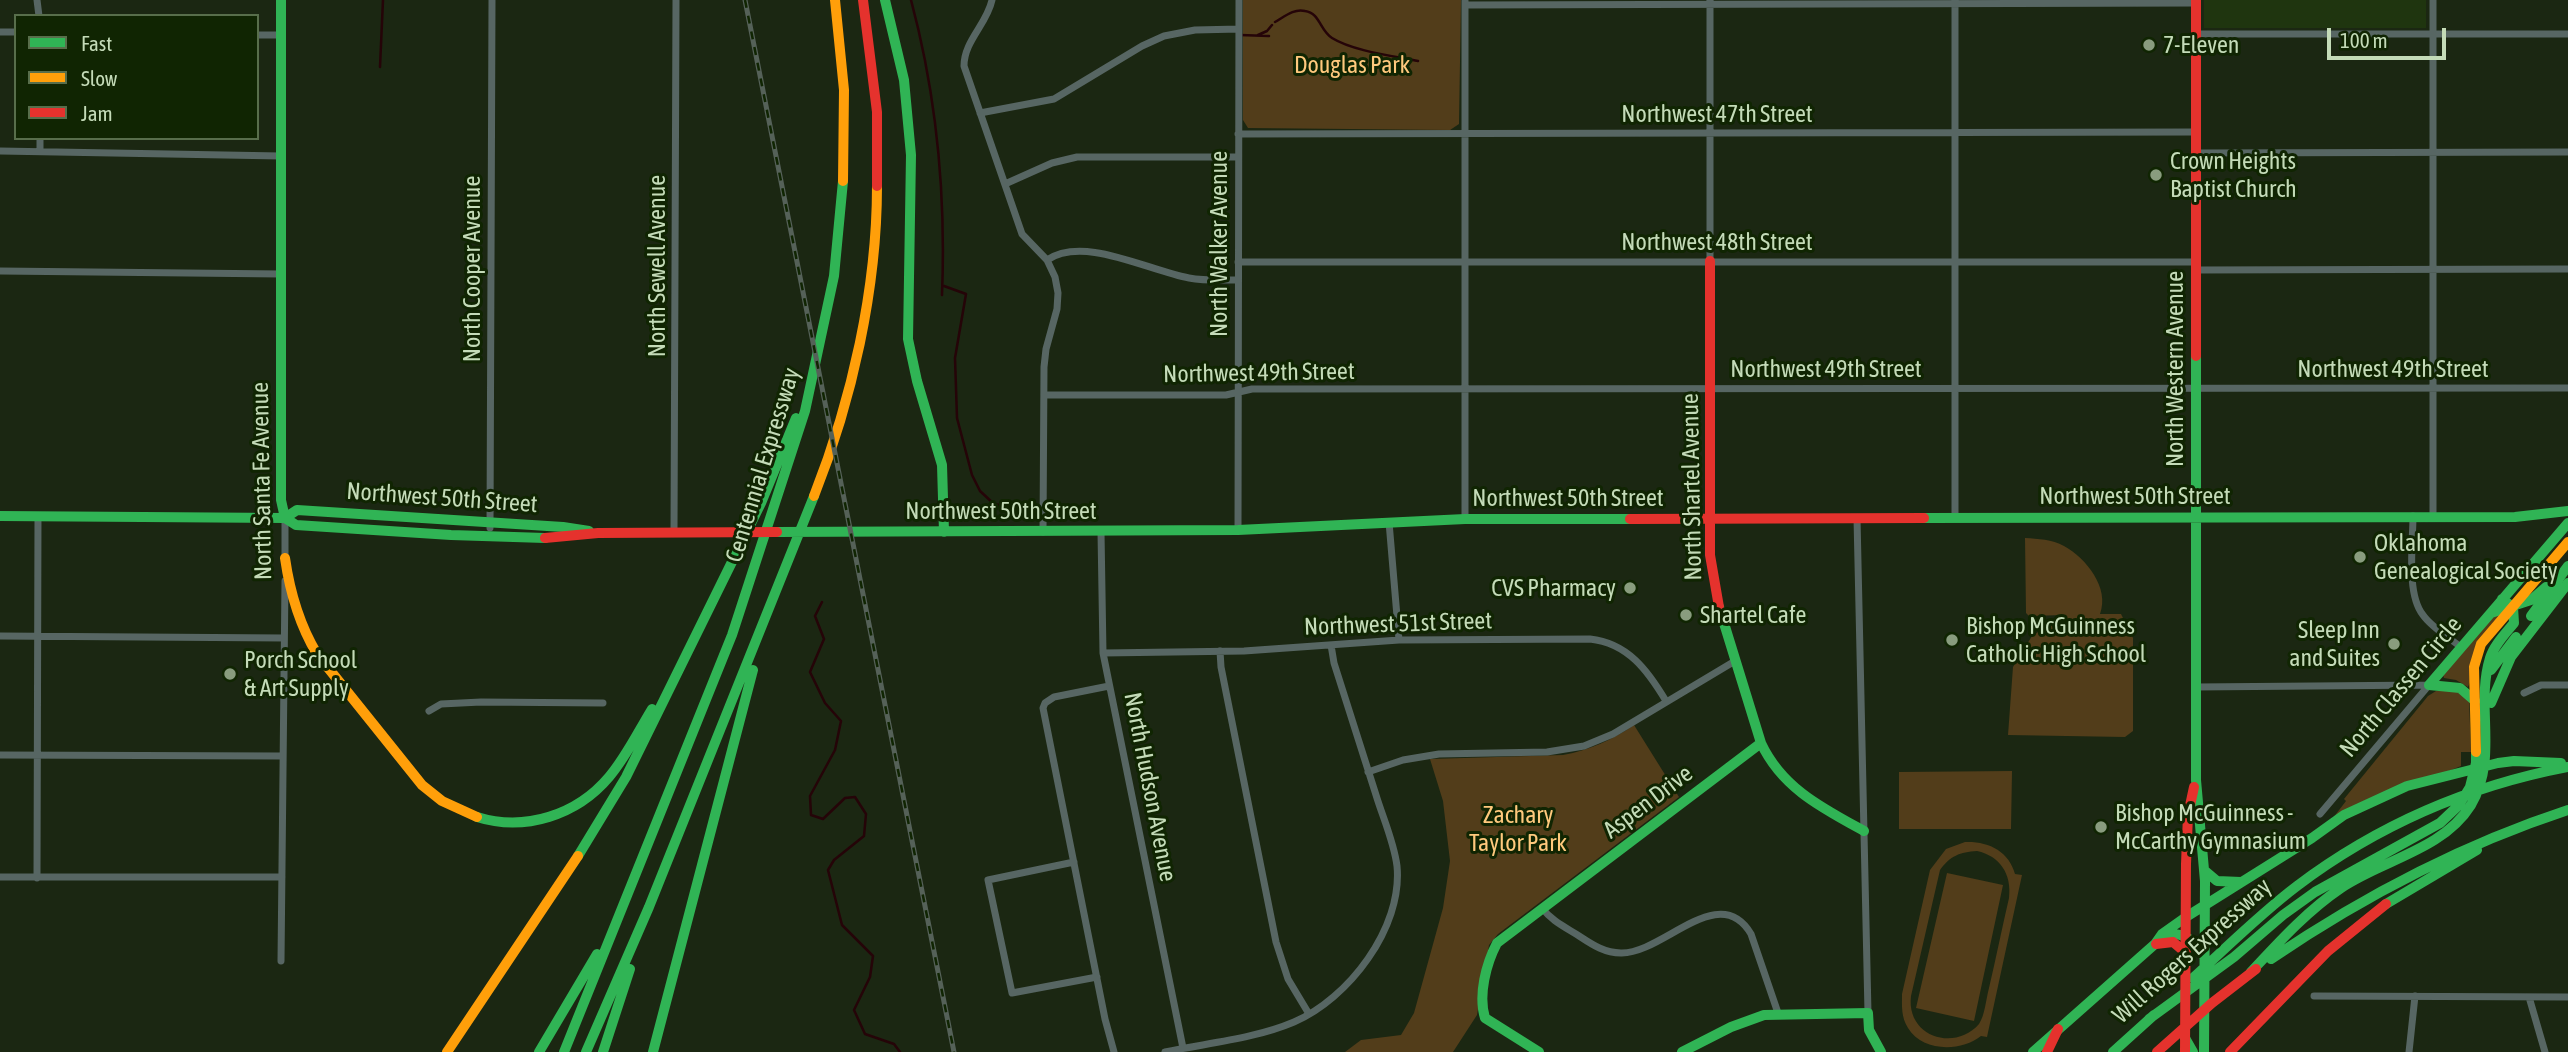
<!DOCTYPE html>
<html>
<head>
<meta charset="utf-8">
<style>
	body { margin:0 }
	#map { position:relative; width:2568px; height:1052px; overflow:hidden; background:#1b2712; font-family:"Asap Condensed",sans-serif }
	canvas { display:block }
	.legend { position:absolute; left:14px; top:14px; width:245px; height:126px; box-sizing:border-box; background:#102502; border:2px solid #586e4b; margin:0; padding:9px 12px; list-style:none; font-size:21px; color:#c4dbb8 }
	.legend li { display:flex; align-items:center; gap:14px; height:35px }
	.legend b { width:35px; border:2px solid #586e4b }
	.scale { position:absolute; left:2327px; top:28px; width:119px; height:32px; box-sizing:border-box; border:4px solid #c4dbb8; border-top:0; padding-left:9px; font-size:21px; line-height:24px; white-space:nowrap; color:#c4dbb8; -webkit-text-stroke:5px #102502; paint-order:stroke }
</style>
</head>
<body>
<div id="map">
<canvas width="2568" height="1052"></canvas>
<ul class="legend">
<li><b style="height:9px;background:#30b455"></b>Fast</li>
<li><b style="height:9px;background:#ff9f0a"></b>Slow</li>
<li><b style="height:9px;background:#e5322d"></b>Jam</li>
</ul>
<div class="scale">100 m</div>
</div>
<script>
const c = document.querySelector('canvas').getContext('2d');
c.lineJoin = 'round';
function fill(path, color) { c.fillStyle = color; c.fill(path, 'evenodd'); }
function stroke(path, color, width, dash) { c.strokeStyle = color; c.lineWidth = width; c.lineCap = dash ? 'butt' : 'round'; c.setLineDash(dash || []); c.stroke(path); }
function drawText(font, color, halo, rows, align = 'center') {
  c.font = font + ' "Asap Condensed",sans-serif'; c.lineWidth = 6; c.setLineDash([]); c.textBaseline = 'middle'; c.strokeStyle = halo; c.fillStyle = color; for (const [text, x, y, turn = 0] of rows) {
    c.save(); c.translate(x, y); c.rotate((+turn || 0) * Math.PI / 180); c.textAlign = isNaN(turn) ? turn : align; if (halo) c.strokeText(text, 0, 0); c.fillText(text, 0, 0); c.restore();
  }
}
fill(new Path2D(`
	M2204 0H2426V28H2204Z`), '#1f350f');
fill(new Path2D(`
	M1243 0H1461L1459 124 1450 130 1248 128 1243 120Z
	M2025 538C2038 539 2052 539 2064 546 2086 558 2110 588 2100 614H2121L2133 638V731L2125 737 2008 735 2013 667 2032 636 2064 615 2029 616 2026 613Z
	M2500 613 2468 687 2456 680 2444 678 2443 675 2491 617Z
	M2455 690 2469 699 2471 752H2461V766L2333 818 2346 801 2344 799 2428 696 2436 691Z
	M1634 725 1679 797 1498 934 1489 945 1477 1015 1453 1052H1345L1361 1040 1401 1035 1414 1013 1443 908 1450 861 1443 801 1430 759 1563 755C1590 750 1612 740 1634 725Z
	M2012 771 2011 829H1899V772Z
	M1965 842C1988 841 2009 851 2015 874L2022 875 1987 1037 1981 1036C1961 1052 1922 1052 1908 1028 1901 1017 1902 1006 1902 994L1930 870 1946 849ZM1977 851C2000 856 2012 874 2009 898 2002 928 1996 958 1989 988 1986 999 1985 1015 1979 1024 1955 1052 1906 1037 1911 996L1940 870C1950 856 1960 852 1977 851Z
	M1947 873 2003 885 1974 1021 1916 1008Z`), '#523d1a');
stroke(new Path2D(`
	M911 0C937 97 946 195 942 295
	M1275 22C1284 17 1294 8 1305 11 1320 13 1320 31 1332 38 1353 51 1393 56 1418 61
	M1240 35 1269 36
	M1258 35 1267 31 1272 25
	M380 67 383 0
	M944 286 966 294 955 358 957 418 972 475 980 491 994 504 1031 511
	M822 602 815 616 824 639 810 672 825 703 841 721 835 750 810 796 811 815 823 819 845 798 855 797 866 814 864 836 834 860 828 870 842 925 873 956 870 977 854 1010 865 1034 894 1044 900 1052`), '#250408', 2.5);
stroke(new Path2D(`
	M37 0 39 16
	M992 0C987 24 964 41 964 66L1022 234 1047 260 1055 277 1058 293 1057 309 1046 349 1044 367 1043 532
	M2433 0V516
	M1465 1V519
	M1955 1V518
	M1465 5 2196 3
	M0 32H16
	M2196 34H2568
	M257 35H281
	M980 113 1054 99 1142 46 1164 36 1195 30 1239 29
	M1238 134 2196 132
	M0 151 281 156
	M40 151V138
	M2196 153 2568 152
	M1005 184 1052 163 1077 157H1238
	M1047 260C1084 235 1149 271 1189 278 1205 281 1222 280 1238 280
	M1710 261V0
	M1238 262H2196
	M2196 270 2568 269
	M0 271 281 274
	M1044 395H1226L1252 389 2568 388
	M2413 516C2413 543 2406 594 2423 615 2432 628 2450 638 2462 648
	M1857 518 1868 1013
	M1389 522 1399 640
	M490 528 492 0
	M1238 530 1239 0
	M674 532 676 0
	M1101 532 1103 653 1183 1048
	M285 559V518
	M0 636 284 638
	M1220 651 1221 667 1276 942 1288 979 1309 1014
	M1103 653 1244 651 1399 640 1590 639C1628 643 1648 671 1666 701
	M1109 686 1054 697 1045 703 1043 708 1105 1019 1114 1052
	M2196 687 2429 685
	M2524 693 2541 685H2568
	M429 711 441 704 481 702 603 703
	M0 755 283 756
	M1368 772 1403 760 1439 754 1547 752 1584 746 1613 734 1735 661
	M2320 814 2429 685
	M1074 862 988 880 1012 993 1097 977
	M0 877H282
	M37 878 38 516
	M1542 908C1551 920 1563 926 1576 934 1590 943 1603 953 1621 953 1663 954 1719 880 1751 934L1778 1013
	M281 961 285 581
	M2314 996 2568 997
	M2529 997 2545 1052
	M1165 1052C1207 1043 1254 1039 1294 1022 1348 999 1403 928 1397 866 1394 842 1383 818 1376 795 1362 751 1348 707 1334 663L1331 645
	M2409 1052 2415 996`), '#576663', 7);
stroke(new Path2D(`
	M281 0V500L285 518
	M885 0 904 80 911 155 908 339 917 381 942 465 944 532
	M2196 356V780L2205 881 2204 1052
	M0 516 285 518 296 525 451 535 545 538
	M285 518 297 510 563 527 589 531
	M1924 518 2515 517 2568 511
	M777 532 1238 530 1465 519H1630
	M1719 607 1761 743C1782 788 1822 808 1864 831
	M2491 613 2531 600 2546 587
	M2531 616 2568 566
	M2491 670 2516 637
	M2429 685 2568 523
	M2429 685 2460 688 2475 701
	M2491 703 2511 657 2568 583
	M477 817C525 832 577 815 609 777 626 757 638 732 652 709
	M578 856 626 777 761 503 796 418
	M2204 870 2217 881 2241 882
	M2386 904 2477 850
	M2186 917 2312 838 2344 815 2407 786 2498 763 2514 761 2561 763
	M2163 934C2185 932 2192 939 2204 956
	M2271 959C2364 896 2461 845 2568 810
	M2251 972C2279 942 2307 911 2341 888 2382 860 2443 850 2471 805 2499 757 2475 707 2490 658 2494 645 2505 634 2514 623L2513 607 2502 599
	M2193 978C2227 947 2260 914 2297 886 2378 825 2468 786 2568 767
	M2149 1019 2234 957 2283 915 2315 892 2440 823 2459 805 2470 787 2476 763V752
	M2185 1038 2193 1052
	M539 1052 597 954
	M564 1052 732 635 805 411 834 276 843 181
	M586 1052 649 907 814 496
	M603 1052 630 969
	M653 1052 753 670
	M1539 1052 1485 1018C1478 995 1486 964 1497 943L1761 743
	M1682 1052 1731 1027 1764 1015 1868 1013 1869 1030 1881 1052
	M2033 1052 2155 944 2162 934 2186 917
	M2113 1052 2154 1015`), '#30b455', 10);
stroke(new Path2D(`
	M835 0 844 90 843 181
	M814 496C852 400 877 289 877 186
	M285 558C290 593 299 624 317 654L422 785 442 801 477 817
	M2476 752 2474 667 2481 644 2568 542
	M447 1052 578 856`), '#ff9f0a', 10);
stroke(new Path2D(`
	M863 0 877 112V186
	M2196 0V356
	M1710 261V555L1719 607
	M1630 519 1924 518
	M545 538 598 533 777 532
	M2156 944 2173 942 2186 953
	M2047 1052 2058 1029
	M2157 1052 2212 1003 2256 969
	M2185 1052 2186 864 2188 815 2194 787
	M2230 1052 2328 951 2386 904`), '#e5322d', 10);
const rail = new Path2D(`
	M745 0 954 1052`);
stroke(rail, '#556158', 5);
stroke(rail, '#102502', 2.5, [8]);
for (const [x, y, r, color] of [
	[2149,45,7,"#899c7e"],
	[2156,175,7,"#899c7e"],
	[2360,557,7,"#899c7e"],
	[1630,588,7,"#899c7e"],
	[1686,615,7,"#899c7e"],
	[1952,640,7,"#899c7e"],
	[2394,644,7,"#899c7e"],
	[230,674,7,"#899c7e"],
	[2101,827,7,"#899c7e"]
]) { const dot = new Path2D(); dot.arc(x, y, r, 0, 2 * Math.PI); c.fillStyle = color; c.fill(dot); stroke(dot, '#102502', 2.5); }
drawText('24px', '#c4dbb8', '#102502', [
	["7-Eleven",2163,45],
	["Crown Heights",2170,161],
	["Baptist Church",2170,189],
	["Oklahoma",2374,543],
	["Genealogical Society",2374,571],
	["CVS Pharmacy",1616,588,"right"],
	["Shartel Cafe",1700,615],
	["Bishop McGuinness",1966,626],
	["Catholic High School",1966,654],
	["Sleep Inn",2380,630,"right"],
	["and Suites",2380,658,"right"],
	["Porch School",244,660],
	["& Art Supply",244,688],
	["Bishop McGuinness -",2115,813],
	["McCarthy Gymnasium",2115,841]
], 'left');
drawText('24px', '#ffc97d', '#102502', [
	["Douglas Park",1352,65],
	["Zachary",1518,815],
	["Taylor Park",1518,843]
]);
drawText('24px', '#c4dbb8', '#102502', [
	["Northwest 47th Street",1717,114],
	["Northwest 48th Street",1717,242],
	["North Walker Avenue",1219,244,-90],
	["North Sewell Avenue",657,266,-90],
	["North Cooper Avenue",472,269,-90],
	["Northwest 49th Street",1826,369],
	["North Western Avenue",2175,369,-90],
	["Northwest 49th Street",2393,369],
	["Northwest 49th Street",1259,373,-1],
	["Centennial Expressway",763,465,-73],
	["North Santa Fe Avenue",262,481,-91],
	["North Shartel Avenue",1692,487,-91],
	["Northwest 50th Street",2135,496],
	["Northwest 50th Street",442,498,4],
	["Northwest 50th Street",1568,498],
	["Northwest 50th Street",1001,511],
	["Northwest 51st Street",1398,624,-2],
	["North Classen Circle",2401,687,-50],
	["North Hudson Avenue",1150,787,79],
	["Aspen Drive",1648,802,-37],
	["Will Rogers Expressway",2192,951,-42]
]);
</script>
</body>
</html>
